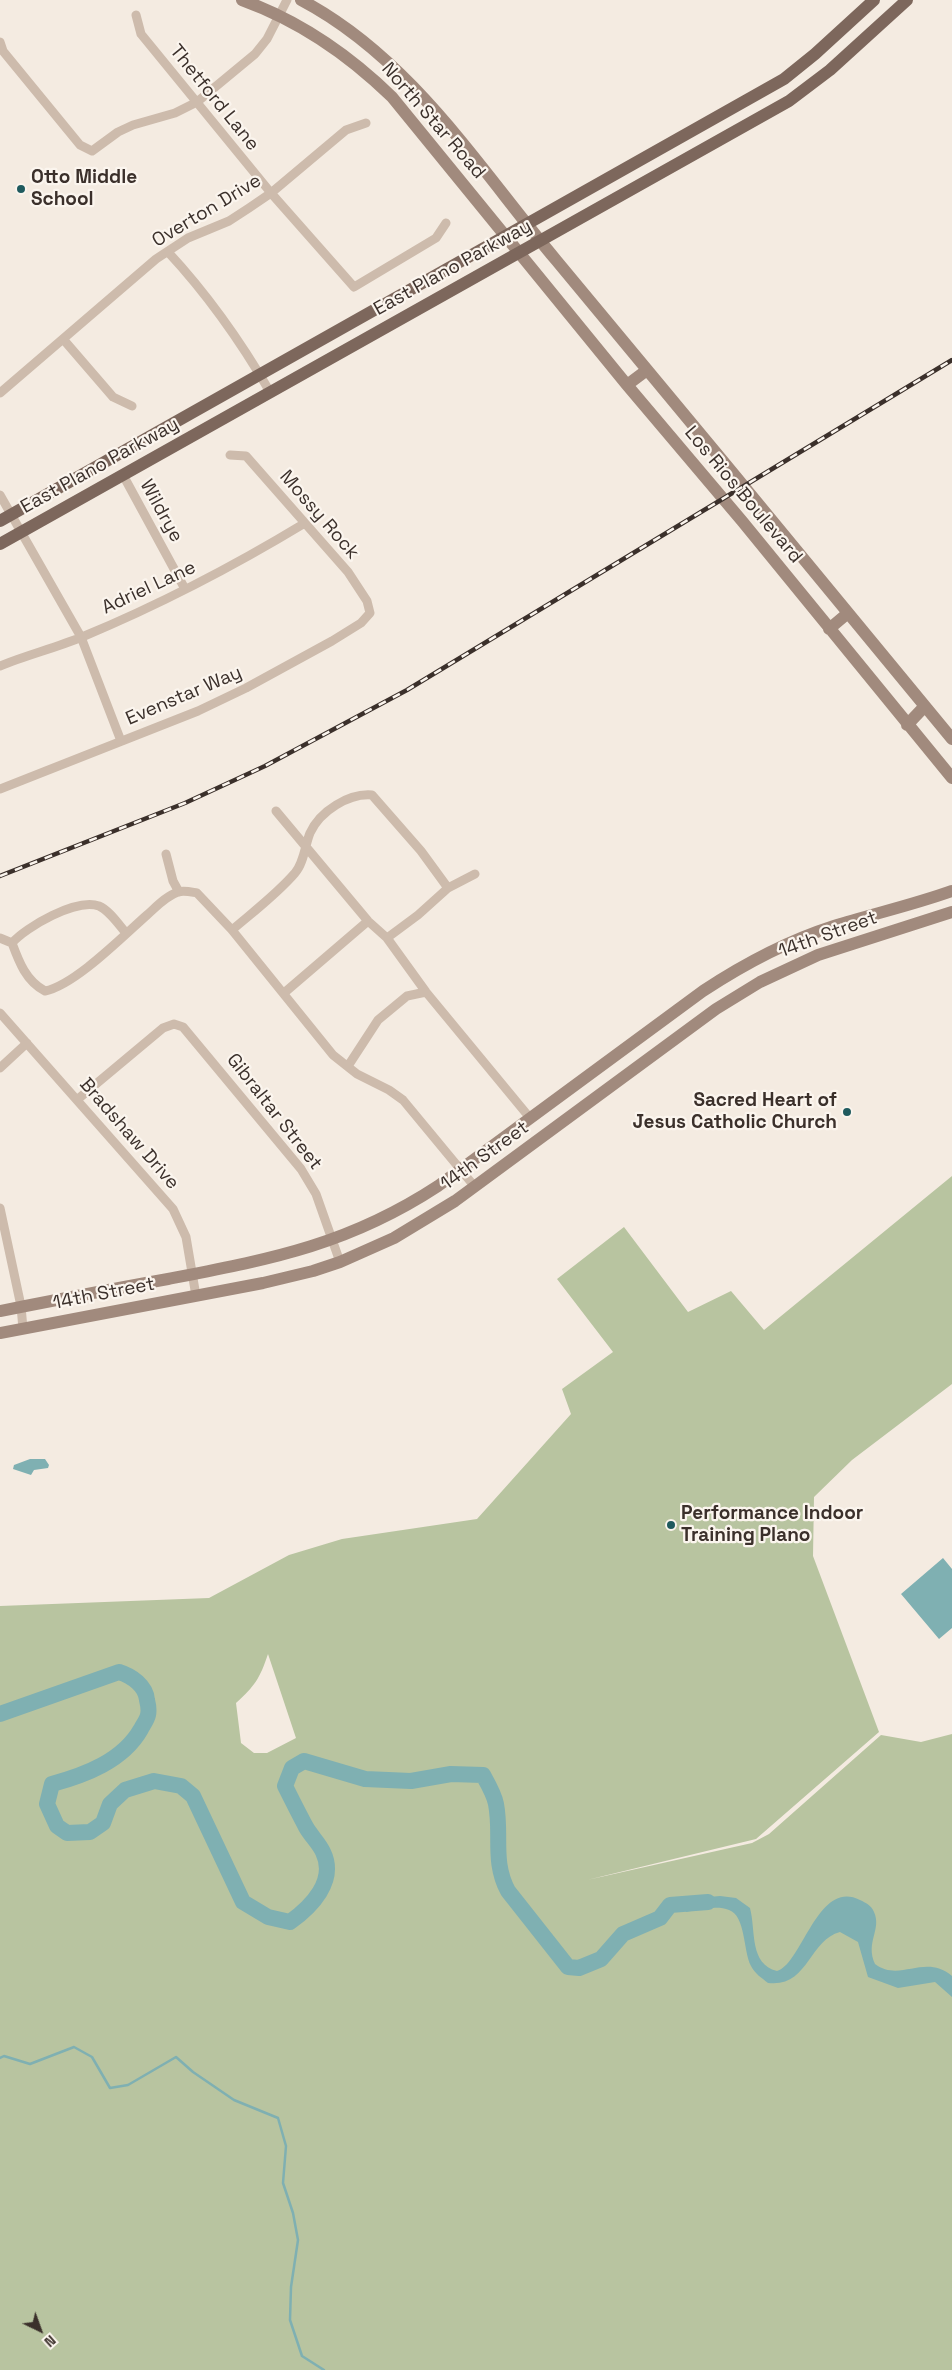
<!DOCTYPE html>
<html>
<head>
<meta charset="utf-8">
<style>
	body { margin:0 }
	#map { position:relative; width:952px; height:2370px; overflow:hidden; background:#f4ebe1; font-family:"Space Grotesk",sans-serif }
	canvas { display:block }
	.north { position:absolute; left:15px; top:2305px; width:50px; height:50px; -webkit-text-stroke:4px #fbf5ee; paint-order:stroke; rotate:138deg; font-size:14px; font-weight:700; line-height:20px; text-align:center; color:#3b302b }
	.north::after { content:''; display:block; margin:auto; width:18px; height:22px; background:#3b302b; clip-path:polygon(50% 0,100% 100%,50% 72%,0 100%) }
</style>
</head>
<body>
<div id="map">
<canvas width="952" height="2370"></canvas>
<div class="north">N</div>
</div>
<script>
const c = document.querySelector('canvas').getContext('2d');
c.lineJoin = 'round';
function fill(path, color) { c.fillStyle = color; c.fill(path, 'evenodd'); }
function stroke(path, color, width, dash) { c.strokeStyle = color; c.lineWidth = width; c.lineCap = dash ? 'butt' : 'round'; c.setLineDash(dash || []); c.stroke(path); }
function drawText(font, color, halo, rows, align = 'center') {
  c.font = font + ' "Space Grotesk",sans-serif'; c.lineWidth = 4.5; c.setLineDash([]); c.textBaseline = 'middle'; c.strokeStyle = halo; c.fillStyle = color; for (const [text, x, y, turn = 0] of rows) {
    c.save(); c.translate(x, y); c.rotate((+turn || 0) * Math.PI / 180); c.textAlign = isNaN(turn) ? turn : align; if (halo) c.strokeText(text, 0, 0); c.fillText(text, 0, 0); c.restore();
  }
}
fill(new Path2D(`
	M952 1176V1384L852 1460 814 1497 813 1556 879 1732 756 1839 587 1880 752 1843 769 1834 881 1735 921 1742 952 1734V2370H0V1606L209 1598 289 1555 342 1539 477 1519 571 1414 562 1389 613 1352 557 1279 624 1227 688 1312 731 1291 764 1330ZM268 1654 296 1738 267 1753H254L241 1743 236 1703C255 1686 260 1678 268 1654Z`), '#b8c4a0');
fill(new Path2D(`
	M30 1459H45L49 1465 48 1468 34 1470 31 1475 13 1469 14 1465Z
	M943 1558 952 1569V1628L939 1639 901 1594Z
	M720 1896 736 1898 750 1908C756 1931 749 1964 777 1971 802 1964 818 1878 860 1900 866 1903 871 1905 874 1912 882 1930 865 1942 875 1964 900 1983 925 1953 952 1976V1997L935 1982 898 1988 868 1977 858 1942 840 1932C809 1940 808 1988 768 1983 762 1978 755 1974 751 1966 743 1951 746 1916 729 1910 717 1905 698 1910 686 1912V1899Z`), '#7fb0b2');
stroke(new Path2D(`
	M0 2058 4 2056 30 2064 74 2047 92 2057 110 2088 128 2085 176 2057 193 2072 234 2100 278 2118 286 2146 283 2183 293 2213 298 2240 291 2287 290 2320 302 2356 324 2370`), '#7fb0b2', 2.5);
stroke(new Path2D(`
	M0 1714 119 1672C132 1676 146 1686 147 1700 148 1704 149 1711 148 1715 147 1720 143 1725 141 1729 123 1761 85 1775 52 1784L47 1804 57 1826 67 1833 90 1832 103 1823 110 1804 125 1790 154 1781 181 1786 193 1796 243 1902 268 1917 290 1922C311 1907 337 1881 323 1852 319 1843 311 1836 306 1827 299 1814 292 1800 285 1786L292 1768 304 1761 365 1779 411 1781 451 1774 483 1775C488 1784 494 1794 496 1804 502 1835 492 1861 508 1891L568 1967 579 1968 601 1959 623 1934 660 1918 670 1905 708 1902`), '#7fb0b2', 16);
stroke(new Path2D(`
	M136 15 141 34 271 193 354 287 436 238 446 223
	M0 42 3 51 80 145 92 151 118 132 133 125 175 113 197 102 255 54 267 39 287 0
	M168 252C207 294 241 342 270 392
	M63 339 113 397 132 406
	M0 393 156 259 188 238 229 221 249 208 271 193 346 130 366 123
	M123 475 185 589
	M0 495 81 637 121 741
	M0 666C27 655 55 648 82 637 159 605 234 566 305 523
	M0 789 198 711 246 688 332 641 361 623 370 613 367 601 348 572 246 456 230 455
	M276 811 368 921 387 938 426 992 530 1118
	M166 854 173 881 179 892
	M232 930C253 912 277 894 295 873 304 863 305 845 310 833 320 811 349 793 372 795L421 851 448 888
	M126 933C119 925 109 910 99 906 76 898 26 927 12 943 19 962 26 981 45 991 75 985 123 936 147 915 156 907 166 896 178 892 184 890 191 892 197 893L232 930 333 1055 357 1074 389 1090 403 1100 475 1187
	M0 938 12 943
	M387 938 418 915 448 888 475 874
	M284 993 368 921
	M0 1013 173 1209 186 1237 196 1296
	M348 1066 378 1020 407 996 426 992
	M0 1068 27 1043
	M78 1099 163 1028 174 1024 183 1027 301 1169 316 1194 340 1262
	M0 1208 21 1306 23 1329`), '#cdbbac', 9);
stroke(new Path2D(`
	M242 0C300 21 348 54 392 97L627 385 742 521 952 778
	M301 0C411 58 478 167 556 260 689 419 820 579 952 739
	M627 385 647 370
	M829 629 848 613
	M907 725 925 706
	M0 1311C56 1300 112 1289 168 1279 271 1259 348 1245 438 1186L703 991C744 964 787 941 834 926 873 914 913 905 952 891
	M0 1333 263 1283 313 1271 340 1262 394 1238 455 1201 716 1009 760 982 818 955 952 912`), '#a18a7d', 12);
stroke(new Path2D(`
	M0 521 784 79 815 54 874 0
	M0 544 789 101 830 70 907 0`), '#7d675c', 12);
const rail = new Path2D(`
	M0 876 185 803 265 766 407 690 952 360`);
stroke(rail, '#3b302b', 4.5);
stroke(rail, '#fbf5ee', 2.5, [8]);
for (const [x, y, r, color] of [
	[21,189,5,"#1f5a5e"],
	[847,1112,5,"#1f5a5e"],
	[671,1525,5,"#1f5a5e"]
]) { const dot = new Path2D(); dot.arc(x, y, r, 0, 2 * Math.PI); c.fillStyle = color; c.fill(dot); stroke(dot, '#fbf5ee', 2); }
drawText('19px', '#3b302b', '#fbf5ee', [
	["Thetford Lane",214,98,51],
	["North Star Road",433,121,49],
	["Overton Drive",207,211,-31],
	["East Plano Parkway",453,268,-29],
	["East Plano Parkway",100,466,-29],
	["Los Rios Boulevard",743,495,50],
	["Wildrye",161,511,61],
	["Mossy Rock",319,515,49],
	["Adriel Lane",149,588,-25],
	["Evenstar Way",184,696,-23],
	["14th Street",828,935,-20],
	["Gibraltar Street",274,1112,52],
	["Bradshaw Drive",129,1134,49],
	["14th Street",485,1156,-36],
	["14th Street",104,1294,-11]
]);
drawText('bold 19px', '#3b302b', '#fbf5ee', [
	["Otto Middle",31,178],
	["School",31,200],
	["Sacred Heart of",837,1101,"right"],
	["Jesus Catholic Church",837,1123,"right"],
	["Performance Indoor",681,1514],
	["Training Plano",681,1536]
], 'left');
</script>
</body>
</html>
